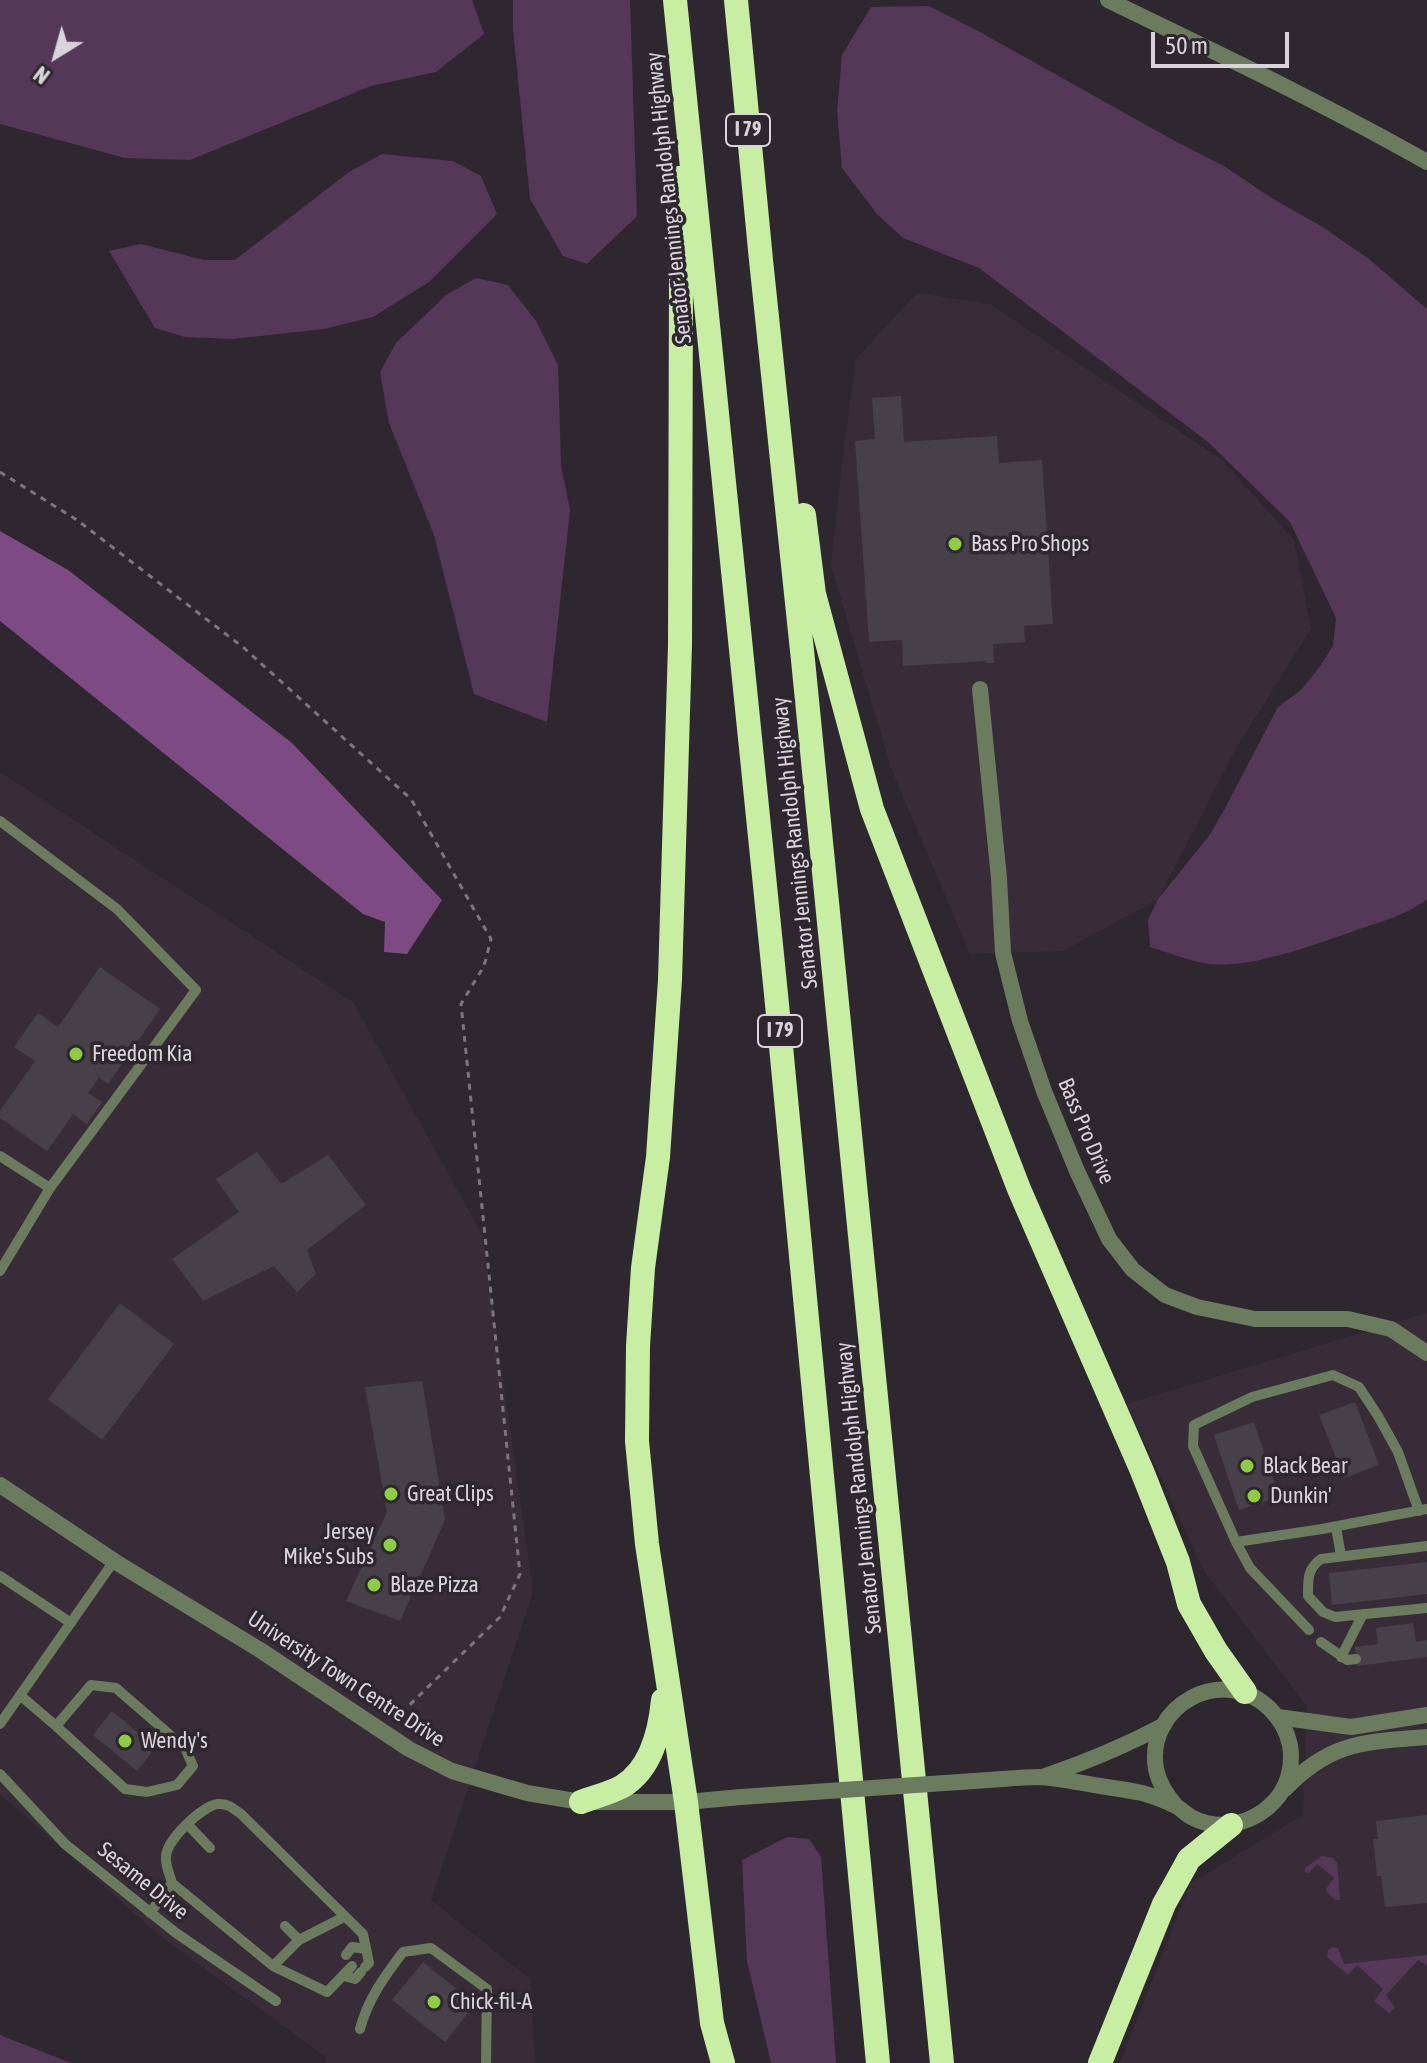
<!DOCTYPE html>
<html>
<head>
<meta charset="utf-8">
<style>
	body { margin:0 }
	#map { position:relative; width:1427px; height:2063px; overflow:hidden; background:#2e272f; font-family:"Asap Condensed",sans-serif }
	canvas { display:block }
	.north { position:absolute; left:16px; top:16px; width:80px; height:80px; -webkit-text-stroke:6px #2e272f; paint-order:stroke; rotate:217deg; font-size:22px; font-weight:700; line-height:32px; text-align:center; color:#d9d4da }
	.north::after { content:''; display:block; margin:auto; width:28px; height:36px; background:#d9d4da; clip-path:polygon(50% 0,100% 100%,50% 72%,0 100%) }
	.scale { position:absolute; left:1151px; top:32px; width:138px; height:36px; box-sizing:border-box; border:4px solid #d9d4da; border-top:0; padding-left:10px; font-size:24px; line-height:28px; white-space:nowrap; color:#d9d4da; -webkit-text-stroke:6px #2e272f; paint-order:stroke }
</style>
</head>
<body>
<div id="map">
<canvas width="1427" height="2063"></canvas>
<div class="north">N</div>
<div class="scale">50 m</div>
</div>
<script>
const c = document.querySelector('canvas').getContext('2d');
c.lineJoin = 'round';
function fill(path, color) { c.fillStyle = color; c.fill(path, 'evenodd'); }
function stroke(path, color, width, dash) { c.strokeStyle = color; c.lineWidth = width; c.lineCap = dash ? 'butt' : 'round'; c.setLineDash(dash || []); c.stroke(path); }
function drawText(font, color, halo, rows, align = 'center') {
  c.font = font + ' "Asap Condensed",sans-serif'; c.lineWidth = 7; c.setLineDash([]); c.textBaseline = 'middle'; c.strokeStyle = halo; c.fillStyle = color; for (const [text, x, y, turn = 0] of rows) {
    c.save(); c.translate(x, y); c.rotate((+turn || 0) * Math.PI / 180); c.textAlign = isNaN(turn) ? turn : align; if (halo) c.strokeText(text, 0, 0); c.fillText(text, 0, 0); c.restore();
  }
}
fill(new Path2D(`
	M917 293 990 304 1221 459 1294 540 1311 629 1238 745 1158 899 1063 951 970 954 891 768 831 565 842 463 856 359Z
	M0 772 353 1002 483 1236 533 1592 431 1900 531 1980 535 2063H326V2057L161 1937 0 1794Z
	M1427 1313V2063H1120L1190 1884 1303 1815 1307 1706 1204 1571 1127 1404Z`), '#382c39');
fill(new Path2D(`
	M0 0H472L484 34 436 72 371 86 190 160 125 158 0 124Z
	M513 0H630L637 216 587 264 563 256 530 199 513 29Z
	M929 6 980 32 1173 140 1224 166 1270 197 1321 226 1369 259 1427 309V899C1406 916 1378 922 1354 931 1313 945 1246 971 1204 963 1186 960 1168 952 1150 947L1148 920 1158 899 1209 836 1223 812 1278 707 1301 690 1318 669 1333 646 1336 618 1290 522 1208 442 979 268 903 238 877 214 842 168 837 111 842 55 871 7Z
	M382 154 453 161 481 176 497 214 429 282 373 317 324 329 233 339 185 337 155 328 109 251 141 244 204 260H235L349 172Z
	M476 278 508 285 536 321 558 365 561 465 570 510 547 722 474 694 434 535 389 423 380 372 396 343 446 295Z
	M787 1837 809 1839 821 1857 836 2063H771L747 1961 742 1860Z
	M1322 1856 1333 1858 1337 1863 1338 1871 1340 1900C1334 1901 1328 1894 1326 1889L1334 1878 1317 1864 1308 1874 1304 1871 1305 1868Z
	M1333 1947 1338 1948 1344 1964 1427 1955V1965L1418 1960 1386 1995 1395 2008 1389 2013 1374 2001 1383 1989 1357 1965 1348 1975 1327 1957 1328 1950Z
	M0 2035 71 2063H0Z`), '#553758');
fill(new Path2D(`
	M0 531 68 570 292 743 442 900 407 954 384 952 385 922 363 914 0 621Z`), '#7e4a83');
fill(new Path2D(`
	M901 396 904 442 997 436 999 463 1042 460 1053 624 1024 626 1025 642 993 644 994 663H986V661L903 666 902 640 869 642 855 441 875 439 872 398Z
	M100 967 160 1009 108 1084 99 1077 88 1093 102 1102 87 1124 73 1114 47 1151 0 1118V1111L35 1061 14 1047 38 1013 58 1027Z
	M257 1152 281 1184 328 1155 366 1205 307 1250 316 1274 297 1292 274 1266 203 1301 172 1259 239 1212 216 1179Z
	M120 1303 174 1344 102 1440 48 1399Z
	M422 1381 445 1520 400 1621 346 1601 387 1512 365 1387Z
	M1355 1402 1379 1465 1344 1478 1319 1415Z
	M1254 1422 1279 1497 1239 1510 1214 1435Z
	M1427 1562V1594L1332 1605 1329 1573Z
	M1413 1623 1416 1642 1427 1640V1657L1357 1666 1355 1647 1378 1644 1376 1628Z
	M112 1711 156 1747 137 1771 93 1735Z
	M1427 1815V1903L1385 1907 1381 1876H1377L1373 1839H1378L1376 1821Z
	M423 1962 475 2004 445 2042 392 2000Z`), '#484049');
stroke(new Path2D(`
	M0 472 77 520 244 648 411 799 491 939 484 966 461 1004 520 1574 500 1617 393 1721`), '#7b757c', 3, [6, 6]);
stroke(new Path2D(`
	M0 821 117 909 196 990 50 1188
	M0 1156 50 1188 0 1271
	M1419 1511 1398 1452 1378 1416 1359 1387 1333 1375 1252 1397 1194 1425 1193 1446 1236 1542 1322 1529 1427 1509
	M1336 1527 1341 1556
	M1236 1542 1250 1568 1309 1630
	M1427 1546 1321 1559C1307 1569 1308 1580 1308 1596L1323 1612 1335 1617 1427 1608
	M0 1576 71 1623
	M1321 1642 1347 1660 1356 1659
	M1341 1657 1363 1614
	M21 1696 56 1726 125 1789 147 1792 177 1785 193 1766 185 1748 116 1688 91 1685 56 1726
	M0 1724 114 1561
	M0 1774 65 1844 176 1933 276 2001
	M188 1825 210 1848
	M172 1883C170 1875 165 1865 166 1857 166 1840 202 1806 218 1804 228 1803 234 1809 241 1814L363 1934 369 1963 365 1967
	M150 1913 172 1883 273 1966 327 1992 352 1966
	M299 1940 344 1917
	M346 1955 352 1947 366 1949
	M273 1966 299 1940 285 1926
	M344 1976 355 1979 361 1972
	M360 2029C368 1999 384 1977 403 1952L431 1948 487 1989 486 2063`), '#6b7b5e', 10);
stroke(new Path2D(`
	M980 689 999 878 1003 953 1020 1021 1044 1091 1077 1171 1109 1239 1133 1270 1165 1295 1197 1307 1255 1319H1348L1391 1329 1427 1353`), '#6b7b5e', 16);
stroke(new Path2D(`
	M1108 0C1215 52 1323 103 1427 162
	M0 1485 114 1561 260 1650 409 1749 452 1771 527 1793 581 1802H686L741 1797
	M1278 1717 1351 1727 1427 1715
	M1045 1776C1086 1762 1125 1746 1164 1725
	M1003 1779C1015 1778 1027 1777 1039 1777 1059 1778 1080 1783 1100 1786 1114 1788 1128 1790 1142 1793 1153 1796 1166 1801 1176 1806 1181 1809 1186 1814 1191 1817 1221 1833 1257 1823 1278 1797 1289 1783 1293 1763 1290 1745 1287 1731 1280 1719 1270 1709 1224 1663 1145 1705 1156 1769 1159 1784 1167 1795 1176 1806
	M1285 1789C1331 1741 1365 1742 1427 1737`), '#6b7b5e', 16);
stroke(new Path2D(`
	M675 0 776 994 878 2063
	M736 0 761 260 803 660 942 2063
	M679 178 681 277 680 645 670 980 658 1157 643 1268 638 1346 637 1441 647 1544 686 1802 712 2023 723 2063
	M804 515 814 594 872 809 1019 1189 1142 1471 1178 1562 1189 1604 1216 1651 1245 1692
	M581 1802C594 1797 611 1793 623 1786 652 1768 660 1731 663 1700
	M1100 2063 1164 1904 1178 1879 1189 1859 1231 1825`), '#c7eea3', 24);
stroke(new Path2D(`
	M741 1797 1003 1779`), '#6b7b5e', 16);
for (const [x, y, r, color] of [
	[955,544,8,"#8ecd43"],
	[76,1054,8,"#8ecd43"],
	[1247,1466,8,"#8ecd43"],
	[391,1494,8,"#8ecd43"],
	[1254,1496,8,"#8ecd43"],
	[390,1545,8,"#8ecd43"],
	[374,1585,8,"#8ecd43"],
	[125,1741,8,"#8ecd43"],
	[434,2002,8,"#8ecd43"]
]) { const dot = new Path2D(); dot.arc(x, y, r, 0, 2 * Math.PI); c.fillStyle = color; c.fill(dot); stroke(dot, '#2e272f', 3); }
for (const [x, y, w] of [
	[748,130,44],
	[780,1031,44]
]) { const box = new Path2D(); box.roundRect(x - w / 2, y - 16, w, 32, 6); c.fillStyle = '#2e272f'; c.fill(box); stroke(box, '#d9d4da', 2); }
drawText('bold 20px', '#d9d4da', null, [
	["I 79",748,130],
	["I 79",780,1031]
]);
drawText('22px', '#d9d4da', '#2e272f', [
	["Senator Jennings Randolph Highway",669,198,-96],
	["Senator Jennings Randolph Highway",795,843,-96],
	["Bass Pro Drive",1086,1131,67],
	["Senator Jennings Randolph Highway",859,1488,-96],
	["University Town Centre Drive",346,1679,33],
	["Sesame Drive",143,1881,39]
]);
drawText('22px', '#d9d4da', '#2e272f', [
	["Bass Pro Shops",971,544],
	["Freedom Kia",92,1054],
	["Black Bear",1263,1466],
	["Great Clips",407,1494],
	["Dunkin'",1270,1496],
	["Jersey",374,1532,"right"],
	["Mike's Subs",374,1557,"right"],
	["Blaze Pizza",390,1585],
	["Wendy's",141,1741],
	["Chick-fil-A",450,2002]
], 'left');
</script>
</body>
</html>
